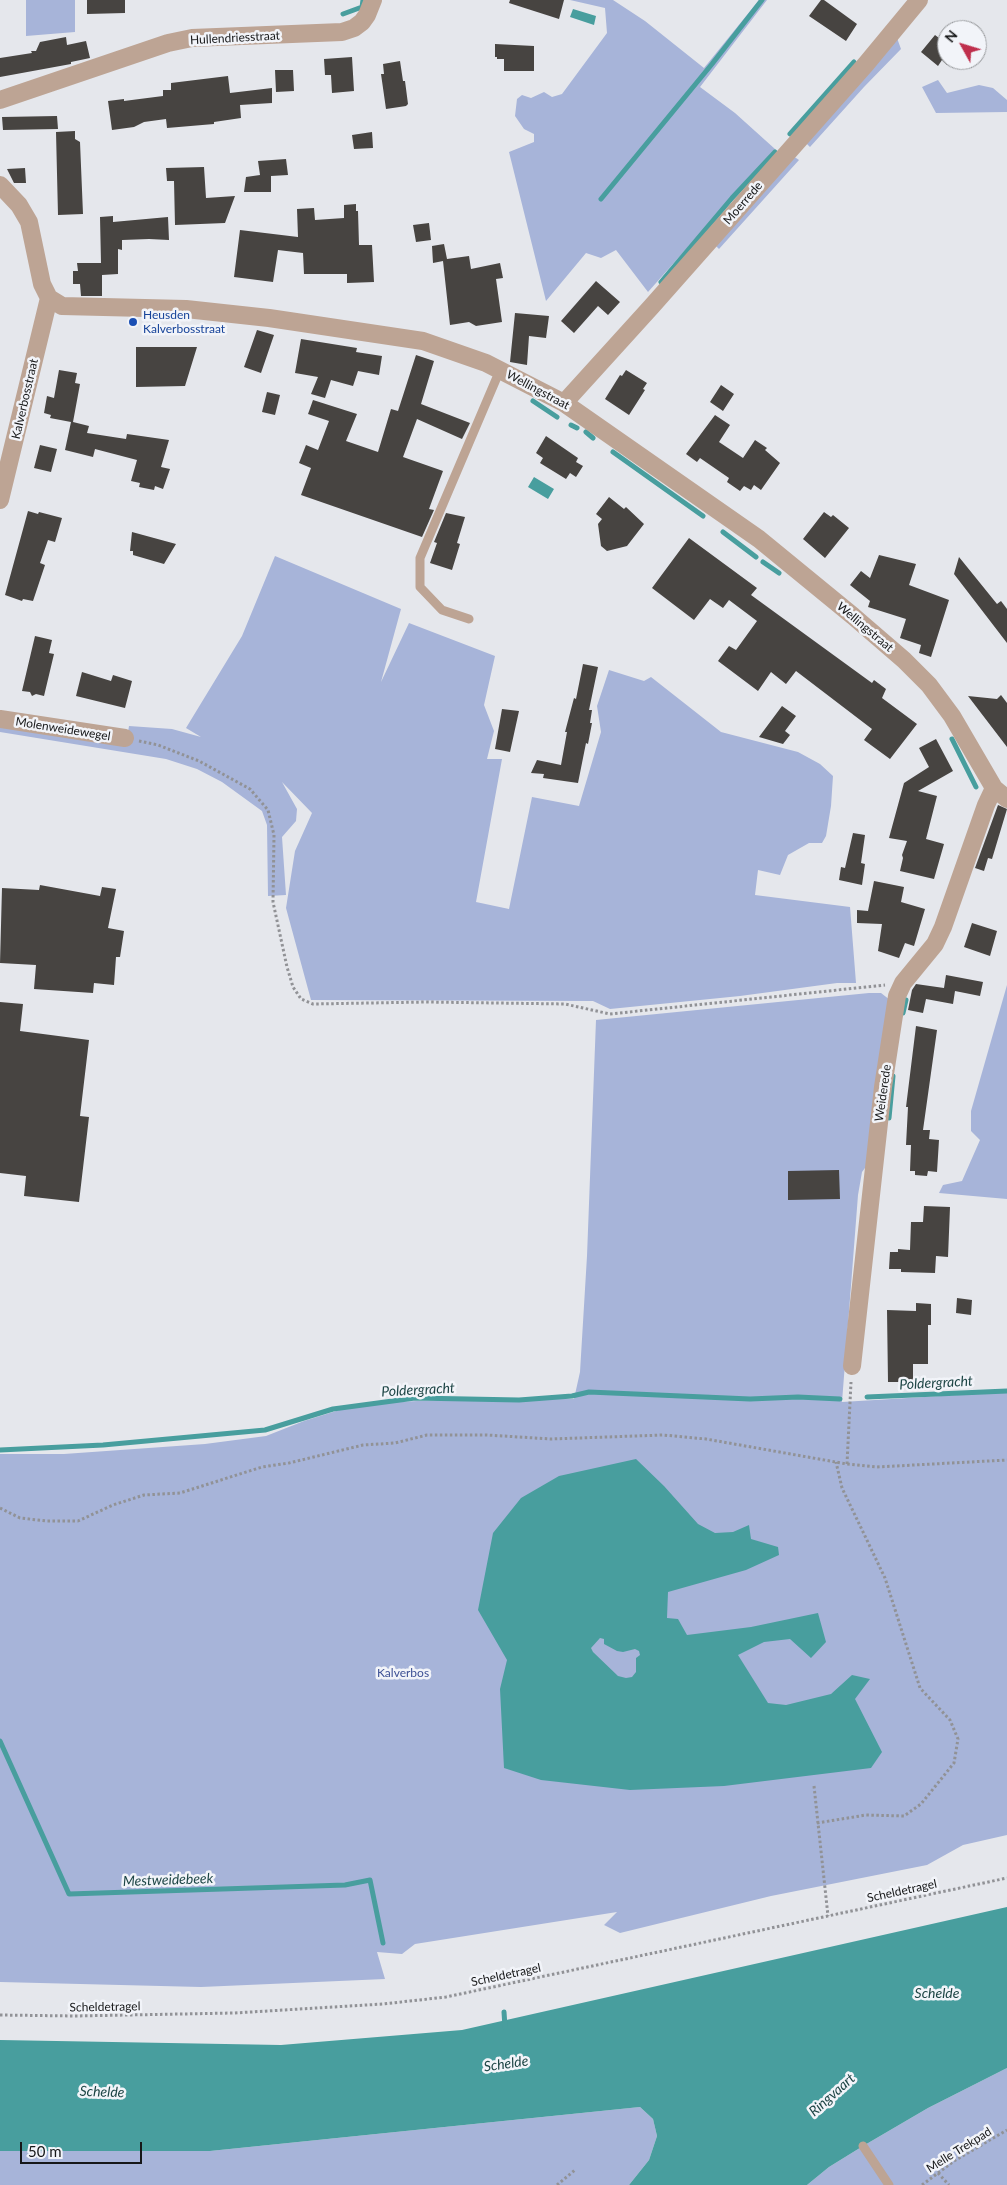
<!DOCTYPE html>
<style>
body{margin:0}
#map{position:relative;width:1007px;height:2185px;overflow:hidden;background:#e5e7ec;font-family:Lato,sans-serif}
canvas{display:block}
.north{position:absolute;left:937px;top:20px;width:50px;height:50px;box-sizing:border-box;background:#f2f4f9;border:1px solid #9a9c9f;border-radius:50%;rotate:309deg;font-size:14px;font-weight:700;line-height:20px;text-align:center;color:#161718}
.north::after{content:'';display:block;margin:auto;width:18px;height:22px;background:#bf2f4d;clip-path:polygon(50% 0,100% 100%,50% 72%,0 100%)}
.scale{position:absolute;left:20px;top:2142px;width:122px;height:22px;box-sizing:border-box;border:2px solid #161718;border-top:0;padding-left:6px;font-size:15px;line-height:18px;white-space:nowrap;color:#161718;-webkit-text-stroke:4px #f2f4f9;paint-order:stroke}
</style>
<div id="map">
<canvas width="1007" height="2185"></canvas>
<div class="north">N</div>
<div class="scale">50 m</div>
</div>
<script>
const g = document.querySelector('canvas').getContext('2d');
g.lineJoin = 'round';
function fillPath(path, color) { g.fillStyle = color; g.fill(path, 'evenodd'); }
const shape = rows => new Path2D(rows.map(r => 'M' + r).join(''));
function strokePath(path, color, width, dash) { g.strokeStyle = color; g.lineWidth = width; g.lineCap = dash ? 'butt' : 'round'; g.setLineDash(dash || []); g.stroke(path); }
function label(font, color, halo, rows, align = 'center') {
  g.font = font + ' Lato,sans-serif'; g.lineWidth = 5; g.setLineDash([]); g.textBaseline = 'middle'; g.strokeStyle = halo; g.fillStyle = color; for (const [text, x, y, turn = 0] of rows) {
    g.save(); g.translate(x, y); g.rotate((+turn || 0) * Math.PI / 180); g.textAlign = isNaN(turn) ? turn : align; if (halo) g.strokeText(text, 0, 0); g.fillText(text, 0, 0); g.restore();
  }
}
const green = shape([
 [26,0,75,0,75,32,26,36],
 [570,0,613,0,645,21,704,68,759,0,767,0,700,87,735,113,775,149,648,292,616,250,601,258,586,253,546,301,509,152,534,142,534,134,524,129,515,116,517,99,522,95,531,98,544,92,552,97,562,94,607,33,605,8],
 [897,38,901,49,864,87,810,147,805,142],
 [938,80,947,93,979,85,993,88,1007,100,1007,112,936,113,922,87],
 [793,156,799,160,719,249,715,245],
 [275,556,401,609,381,682,409,623,495,656,484,705,494,731,487,759,502,759,476,902,509,909,532,797,579,806,601,732,597,706,609,670,644,681,651,677,721,732,798,752,820,764,833,776,831,806,826,836,822,843,809,843,788,855,780,875,758,870,755,895,850,907,856,983,837,983,740,996,610,1009,593,1001,311,1000,286,908,295,851,312,813,282,782,297,809,296,821,282,837,286,895,268,896,267,825,262,811,222,782,197,769,166,759,0,732,0,727,126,744,129,726,172,729,201,737,186,728,242,636],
 [1007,985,1007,1199,939,1193,943,1185,962,1181,980,1140,971,1131,971,1111],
 [869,993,881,993,890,1000,868,1164,862,1172,858,1195,842,1402,1007,1392,1007,1835,963,1845,927,1865,771,1896,620,1933,604,1925,617,1912,415,1944,402,1954,377,1952,385,1979,201,1987,0,1982,0,1454,64,1454,205,1444,266,1436,304,1421,349,1407,397,1402,479,1398,574,1399,580,1372,587,1256,596,1020],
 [1007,2068,1007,2185,807,2185,829,2167,863,2146,928,2108],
 [640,2107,653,2119,657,2136,649,2160,629,2185,0,2185,0,2151,210,2151]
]);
const water = shape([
 [573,9,596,16,594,25,570,17],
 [534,477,554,489,548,499,528,487],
 [636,1459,664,1486,698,1524,715,1533,733,1532,749,1525,751,1539,778,1547,779,1555,746,1570,668,1592,667,1618,678,1619,687,1635,751,1627,818,1613,826,1642,811,1658,790,1639,764,1642,738,1655,768,1703,786,1705,831,1694,852,1675,870,1679,855,1699,882,1752,871,1768,724,1786,630,1790,541,1780,504,1768,500,1689,507,1660,478,1610,493,1533,521,1498,559,1476],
 [600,1638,604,1639,604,1644,617,1651,623,1652,635,1649,639,1651,640,1655,636,1658,636,1672,632,1677,626,1678,618,1676,593,1652,591,1648],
 [1007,1907,1007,2068,928,2108,863,2146,829,2167,807,2185,629,2185,649,2160,657,2136,653,2119,640,2107,210,2151,0,2151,0,2040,281,2045,462,2030]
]);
const stream = shape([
 [343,14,362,7,363,0],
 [790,134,854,62],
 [601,199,712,64,762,0],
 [661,282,732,198,775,152],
 [533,401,557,417],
 [571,425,577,428],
 [586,432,593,438],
 [613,452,703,516],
 [723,532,756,557],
 [763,562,779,573],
 [952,739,976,787],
 [903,1013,906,1000],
 [889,1118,893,1076],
 [867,1397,1007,1391],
 [0,1450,103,1445,265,1430,333,1409,415,1398,519,1400,572,1396,589,1392,750,1399,798,1397,840,1399],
 [0,1741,69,1894,345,1885,370,1880,383,1943],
 [504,2012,505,2027]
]);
const building = shape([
 [87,0,125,0,125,13,87,14],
 [510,0,564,0,559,19,509,3],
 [821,0,824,0,857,24,846,41,809,16],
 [935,35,947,44,947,65,942,60,938,66,921,52],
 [66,37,67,45,86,41,90,58,71,62,71,64,0,77,0,58,32,53,31,51,36,51,40,42],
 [495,44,534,46,534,71,504,71,504,59,497,59,497,57,495,57],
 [352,57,354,91,332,93,331,75,325,75,324,59],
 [400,61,403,81,405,81,408,104,406,106,386,109,381,74,384,74,383,64],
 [275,70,293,70,294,91,276,92],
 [228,76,230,93,272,88,272,103,240,105,241,118,214,122,214,124,167,128,166,119,144,122,134,127,112,130,108,101,124,99,124,101,163,96,163,90,171,90,171,83],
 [57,116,58,129,3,130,2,117],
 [75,131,75,139,80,142,83,214,58,215,56,132],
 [372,132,373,148,354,149,352,135],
 [286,159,288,175,271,176,271,192,244,192,246,177,260,175,258,161],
 [204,167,206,198,235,196,225,223,175,225,174,181,167,181,166,168],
 [25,168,26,183,14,183,7,169],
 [356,204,356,211,358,211,359,245,372,245,374,282,347,283,347,274,304,274,303,253,278,250,273,282,234,277,240,230,298,237,297,209,314,208,315,220,344,218,344,205],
 [113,216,113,222,168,217,169,240,149,239,122,240,122,250,118,249,118,274,102,275,102,296,81,296,80,284,73,284,73,271,78,271,77,263,101,263,100,217],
 [429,223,431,240,416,242,413,225],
 [444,244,447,259,469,256,471,269,500,263,503,278,496,279,502,322,476,326,469,322,450,325,443,261,433,263,432,246],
 [596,281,620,302,608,315,598,306,574,333,561,321],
 [515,313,549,316,546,338,529,336,527,365,510,362],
 [257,330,274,335,261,373,244,367],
 [301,339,357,348,356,352,382,356,379,375,358,371,353,386,331,380,325,398,311,394,318,377,295,373],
 [136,347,197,347,185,386,136,387],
 [416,355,434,361,421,404,470,423,462,439,417,419,403,457,443,471,429,509,434,510,422,537,301,495,311,468,299,463,306,445,318,450,329,421,308,414,313,400,357,414,346,441,378,452,391,409,398,411],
 [59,370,77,373,75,383,80,384,73,422,89,426,87,433,126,439,127,434,169,440,161,467,170,469,163,489,155,486,154,490,139,487,140,483,131,481,137,460,95,449,93,457,65,450,71,422,50,418,51,415,44,413,47,396,54,398],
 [626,370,647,383,643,389,645,390,629,415,605,399,620,375,622,376],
 [721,385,734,394,723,411,710,402],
 [267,392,280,395,275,415,262,412],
 [715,415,730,425,719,442,743,458,755,440,767,448,765,450,780,463,761,490,754,485,751,490,744,486,740,491,727,482,729,478,700,458,697,462,686,454],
 [546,436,578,458,576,462,583,466,576,477,570,473,566,479,540,463,543,458,536,453],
 [40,445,57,449,51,472,34,468],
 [609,497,624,509,626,507,644,524,627,546,607,551,601,546,598,524,602,519,596,514],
 [28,511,38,514,39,512,62,518,55,542,48,540,40,563,45,565,33,601,23,599,22,601,5,595],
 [824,512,831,517,833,515,849,528,825,558,803,539],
 [446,513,465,517,457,543,460,544,452,570,430,563,437,543,434,542],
 [132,532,176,544,164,564,133,555,133,551,130,551],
 [689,538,757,588,751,595,872,683,874,680,886,689,882,698,917,724,890,759,864,740,872,729,796,671,786,684,771,672,758,691,718,661,729,646,736,650,757,621,729,600,723,608,710,599,694,620,652,588],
 [879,555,916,564,909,585,949,600,931,657,919,653,921,645,900,638,906,619,868,607,870,601,850,585,861,571,870,578],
 [959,557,997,604,1001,601,1007,609,1007,643,954,574],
 [35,636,52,640,49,653,54,654,44,696,36,694,32,696,30,692,22,691],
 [583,664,598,667,589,710,592,710,590,723,592,723,588,744,586,743,578,783,543,778,544,774,531,773,537,760,561,765,567,732,565,732,574,698,576,699],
 [82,672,111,681,113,675,132,681,125,708,76,696],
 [1001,695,1007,703,1007,747,968,696,997,699],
 [782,706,796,716,785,731,790,735,783,744,759,737],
 [502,709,519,711,510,752,495,749],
 [936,739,953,771,918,791,937,796,926,839,944,844,934,879,900,871,903,858,902,855,907,841,889,838,904,783,929,767,919,748],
 [998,805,1007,809,992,859,988,858,984,871,975,868],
 [853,833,865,835,861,863,865,864,862,885,839,880,841,867,845,868],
 [874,881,904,887,901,902,925,909,914,946,905,943,899,958,878,951,882,924,857,923,857,910,868,911],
 [40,885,100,896,102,887,116,889,108,928,124,931,120,957,116,957,114,985,94,983,93,993,34,989,36,965,0,963,2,888,39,890],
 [972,923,997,931,990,956,964,947],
 [946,975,983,982,980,996,955,991,953,1004,926,999,923,1013,908,1010,912,990,916,984,944,988],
 [0,1002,23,1004,20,1031,89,1040,80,1116,89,1117,79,1202,24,1196,26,1176,0,1173],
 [916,1026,937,1030,923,1130,930,1130,929,1139,939,1140,937,1172,928,1171,927,1176,915,1175,915,1171,910,1171,911,1145,906,1145,908,1107,906,1107],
 [839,1170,840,1199,788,1200,788,1171],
 [924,1206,950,1207,948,1257,936,1256,935,1273,901,1272,901,1269,889,1269,890,1252,898,1252,898,1249,910,1250,911,1222,923,1222],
 [957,1298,972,1300,971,1315,956,1313],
 [916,1303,931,1304,931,1325,928,1325,928,1364,913,1364,913,1382,888,1382,887,1310,916,1311]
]);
const path = shape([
 [139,741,158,745,199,761,250,789,268,810,274,835,273,902,287,967,293,987,301,999,313,1004,426,1002,565,1004,610,1014,885,985],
 [847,1464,851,1382],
 [0,1508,20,1518,47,1521,78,1521,113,1505,144,1495,180,1493,262,1467,289,1463,363,1445,395,1443,427,1435,487,1435,551,1439,663,1435,706,1439,847,1464,877,1467,1007,1460],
 [814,1786,828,1916],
 [817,1823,866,1815,904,1816,921,1804,954,1763,958,1739,950,1720,920,1688,885,1578,842,1488,836,1462],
 [0,2015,75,2016,234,2013,383,2004,446,1997,1007,1878],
 [938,2173,949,2185],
 [557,2185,575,2170],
 [922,2185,954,2161,1007,2130]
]);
const service = shape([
 [469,619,442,610,420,587,420,558,500,370],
 [863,2146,889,2185]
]);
const minor = shape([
 [0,100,168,43,192,38,342,32,354,28,362,22,367,15,373,0],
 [0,185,19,205,29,222,42,284,49,298,62,306,186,309,269,318,423,341,486,363,564,403,759,539,853,616,904,660,929,685,952,716,994,788,1007,799],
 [564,403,652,306,866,64,919,0],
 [0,500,49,298],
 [0,719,125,738],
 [852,1366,883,1087,897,996,903,983,935,944,943,927,986,805,994,788]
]);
const markers = [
 [133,322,5,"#1a4fb4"]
];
const streetNames = [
 ["Hullendriesstraat",235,38,-3],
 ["Moerrede",743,203,-49],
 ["Wellingstraat",538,390,28],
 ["Kalverbosstraat",25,399,-77],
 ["Wellingstraat",865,627,40],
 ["Molenweidewegel",63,729,9],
 ["Weiderede",883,1093,-82],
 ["Scheldetragel",902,1891,-12],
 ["Scheldetragel",506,1975,-12],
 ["Scheldetragel",105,2007,-1],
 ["Melle Trekpad",959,2150,-32]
];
const transitNames = [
 ["Heusden",143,315],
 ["Kalverbosstraat",143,329]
];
const parkNames = [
 ["Kalverbos",403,1673]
];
const waterNames = [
 ["Poldergracht",936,1383,-3],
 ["Poldergracht",418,1390,-3],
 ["Mestweidebeek",168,1880,-2],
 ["Schelde",937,1993],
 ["Schelde",506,2064,-8],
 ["Schelde",102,2092,2],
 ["Ringvaart",832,2095,-42]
];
fillPath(green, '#a7b4d9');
fillPath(water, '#489e9e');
strokePath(stream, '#489e9e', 5);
fillPath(building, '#474441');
strokePath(path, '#919296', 3, [2.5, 2.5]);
strokePath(service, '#bda494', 9);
strokePath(minor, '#bda494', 18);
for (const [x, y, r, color] of markers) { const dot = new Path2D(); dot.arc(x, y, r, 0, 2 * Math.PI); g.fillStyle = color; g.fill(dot); strokePath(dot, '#f2f4f9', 2); }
label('12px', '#161718', '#f2f4f9', streetNames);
label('12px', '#164399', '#f2f4f9', transitNames, 'left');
label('12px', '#3e5195', '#f2f4f9', parkNames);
label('italic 14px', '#1c4444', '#f2f4f9', waterNames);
</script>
